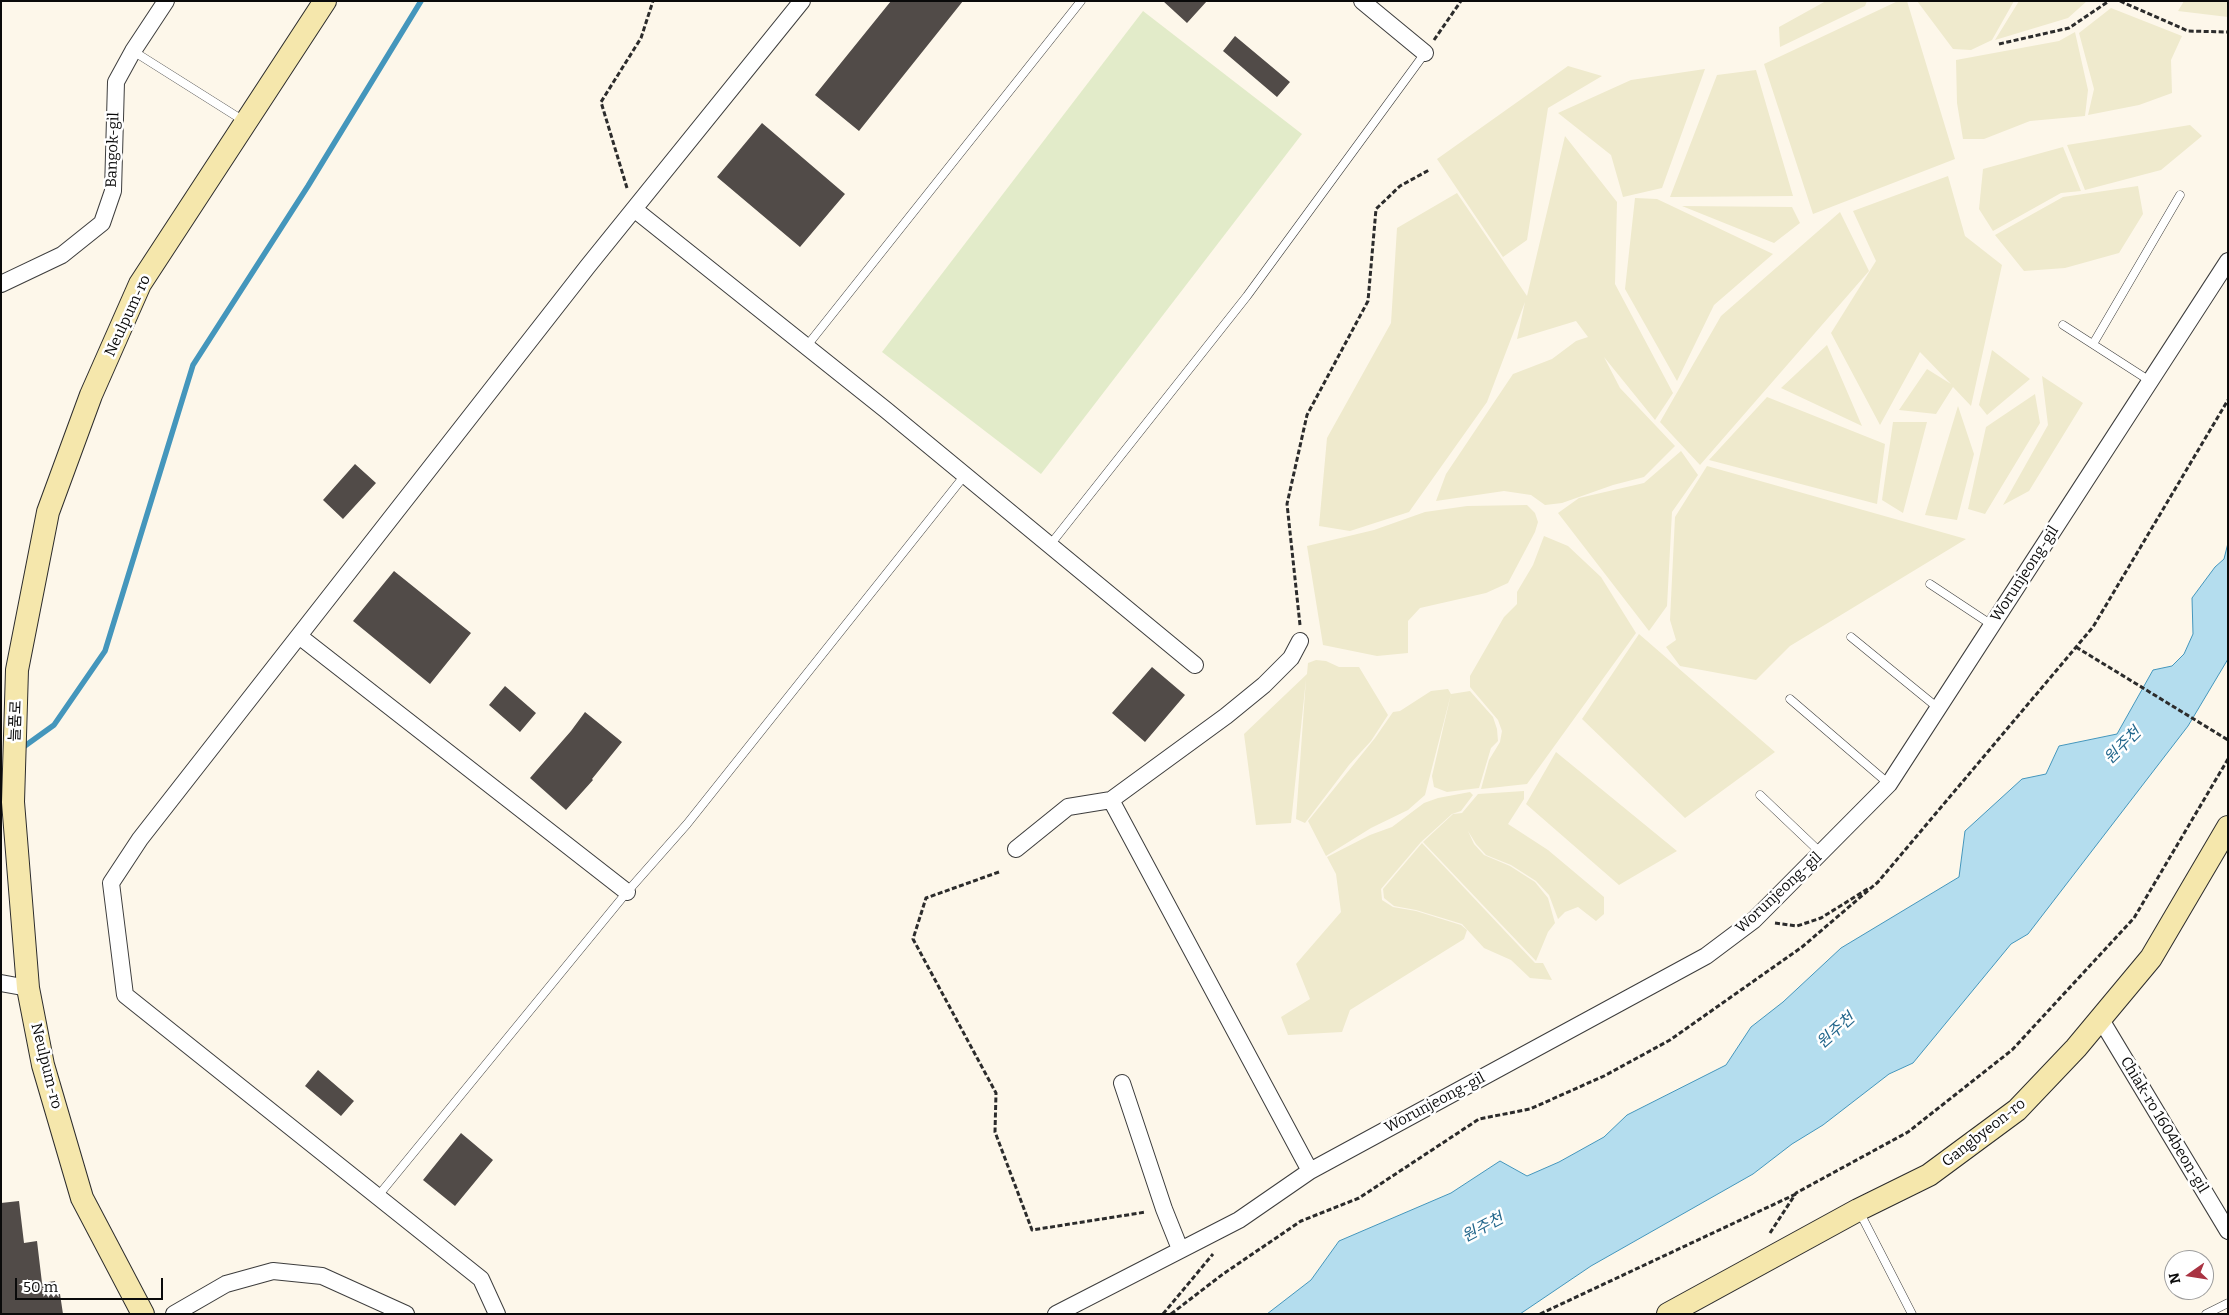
<!DOCTYPE html>
<meta charset="utf-8">
<style>
body{margin:0}
#map{position:relative;width:2229px;height:1315px;overflow:hidden;background:#fdf7ea;font-family:Bitter,serif}
canvas{display:block}
.frame{position:absolute;inset:0;border:2px solid #0a0a0a;pointer-events:none}
.north{position:absolute;left:2164px;top:1250px;width:50px;height:50px;box-sizing:border-box;background:#fff;border:1px solid #9d9d9d;border-radius:50%;rotate:257deg;font-size:14px;font-weight:700;line-height:20px;text-align:center;color:#0a0a0a}
.north::after{content:'';display:block;margin:auto;width:18px;height:22px;background:#a93342;clip-path:polygon(50% 0,100% 100%,50% 72%,0 100%)}
.scale{position:absolute;left:15px;top:1278px;width:148px;height:22px;box-sizing:border-box;border:2px solid #0a0a0a;border-top:0;padding-left:6px;font-size:15px;line-height:18px;white-space:nowrap;color:#0a0a0a;-webkit-text-stroke:4px #fff;paint-order:stroke}
</style>
<div id="map">
<canvas width="2229" height="1315"></canvas>
<div class="frame"></div>
<div class="north">N</div>
<div class="scale">50 m</div>
</div>
<script>
const g = document.querySelector('canvas').getContext('2d');
g.lineJoin = 'round';
function fillPath(path, color) { g.fillStyle = color; g.fill(path, 'evenodd'); }
const shape = rows => new Path2D(rows.map(r => 'M' + r).join(''));
function strokePath(path, color, width, dash) { g.strokeStyle = color; g.lineWidth = width; g.lineCap = dash ? 'butt' : 'round'; g.setLineDash(dash || []); g.stroke(path); }
function label(font, color, halo, rows, align = 'center') {
  g.font = font + ' Bitter,"Noto Sans KR",serif'; g.lineWidth = 5; g.setLineDash([]); g.textBaseline = 'middle'; g.strokeStyle = halo; g.fillStyle = color; for (const [text, x, y, turn = 0] of rows) {
    g.save(); g.translate(x, y); g.rotate((+turn || 0) * Math.PI / 180); g.textAlign = isNaN(turn) ? turn : align; if (halo) g.strokeText(text, 0, 0); g.fillText(text, 0, 0); g.restore();
  }
}
const farmland = shape([
 [1826,1,1867,1,1865,6,1780,47,1779,27],
 [1898,1,1907,1,1955,159,1813,214,1764,64],
 [1917,1,2014,1,1992,40,1971,50,1953,49],
 [2019,1,2087,1,2068,18,1995,40],
 [2184,1,2228,1,2228,17,2178,11],
 [2111,8,2182,36,2171,60,2172,93,2139,105,2088,115,2094,89,2079,33],
 [2075,32,2088,90,2085,116,2030,121,1984,139,1963,139,1957,103,1956,60,2059,41],
 [1568,66,1602,76,1548,108,1527,240,1503,257,1437,159],
 [1705,69,1662,188,1623,197,1611,155,1558,113,1631,80],
 [1756,70,1793,196,1670,197,1717,75],
 [2190,125,2202,136,2161,170,2085,190,2067,145],
 [1565,136,1617,202,1615,284,1673,393,1655,420,1604,357,1620,388,1675,446,1644,477,1613,485,1562,503,1545,505,1531,495,1504,491,1436,501,1446,474,1513,374,1552,359,1576,341,1588,337,1576,321,1517,339,1525,302,1487,402,1409,512,1350,531,1319,526,1327,438,1391,323,1397,228,1457,193,1527,296],
 [2063,147,2081,191,2061,193,1993,231,1979,209,1983,169],
 [1948,176,1965,236,2002,265,1971,406,1953,387,1936,414,1899,410,1927,369,1951,384,1920,352,1880,425,1831,333,1876,261,1853,211],
 [2138,186,2143,214,2119,253,2065,268,2024,271,1995,235,2063,197],
 [1635,198,1657,199,1773,254,1714,305,1677,381,1625,289],
 [1682,206,1792,207,1800,223,1774,243],
 [1840,212,1869,271,1700,465,1660,422,1721,316],
 [1827,345,1862,426,1781,388],
 [1992,350,2030,379,1987,415,1979,405],
 [2042,376,2083,403,2029,491,2003,505,2048,425],
 [2035,394,2040,423,1985,514,1968,509,1986,427],
 [1767,397,1885,444,1877,504,1709,460],
 [1958,406,1974,454,1957,520,1925,515],
 [1893,422,1927,422,1903,513,1882,500],
 [1681,451,1698,475,1672,512,1667,606,1649,631,1558,513,1579,498,1644,483],
 [1707,466,1966,539,1790,646,1756,680,1680,666,1666,647,1676,640,1670,620,1675,517],
 [1527,505,1535,513,1538,522,1535,532,1508,583,1486,593,1420,608,1408,621,1408,653,1377,656,1323,645,1307,546,1374,530,1425,512,1467,506],
 [1544,536,1568,546,1601,577,1636,633,1527,784,1481,789,1489,760,1500,742,1502,731,1498,720,1470,687,1470,676,1504,617,1517,604,1517,592,1533,565],
 [1639,634,1775,752,1685,818,1582,719],
 [1316,660,1326,661,1339,667,1359,667,1388,715,1371,741,1349,765,1305,823,1296,819,1306,679,1291,823,1256,825,1244,734,1307,674,1308,663],
 [1448,689,1451,694,1425,795,1408,810,1371,828,1326,856,1308,821,1375,738,1393,712,1400,711,1431,691],
 [1470,691,1493,717,1497,729,1498,741,1491,748,1479,788,1447,792,1434,787,1432,776,1451,694],
 [1556,752,1677,851,1619,885,1526,804],
 [1524,791,1524,799,1508,824,1548,850,1604,897,1604,914,1596,921,1578,907,1565,912,1558,919,1549,895,1536,881,1511,865,1486,855,1476,844,1468,831,1474,844,1484,855,1510,866,1535,882,1548,898,1555,923,1548,932,1536,961,1423,842,1453,814,1462,813,1478,794],
 [1470,792,1473,795,1461,811,1452,814,1421,842,1381,889,1382,900,1393,907,1416,911,1461,925,1467,930,1464,939,1350,1010,1342,1032,1288,1035,1281,1017,1310,999,1296,964,1341,912,1336,874,1327,857,1370,835,1392,827,1424,803,1438,798],
 [1422,843,1535,963,1543,963,1552,980,1530,978,1511,960,1484,948,1462,924,1416,910,1394,906,1384,898,1383,889]
]);
const pitch = shape([
 [1143,11,1302,134,1041,474,882,352]
]);
const water = shape([
 [2228,543,2228,659,2188,726,2028,934,2011,944,1913,1063,1889,1074,1823,1125,1792,1144,1753,1174,1591,1266,1520,1314,1267,1314,1311,1280,1339,1241,1451,1193,1500,1161,1527,1176,1559,1162,1604,1137,1627,1115,1726,1065,1751,1027,1783,1002,1841,948,1959,877,1965,831,2022,779,2046,774,2059,746,2117,734,2153,670,2172,666,2184,654,2193,634,2192,598,2215,567,2224,559,2228,543]
]);
const stream = shape([
 [22,748,54,725,105,651,193,365,308,186,421,1]
]);
const building = shape([
 [891,1,963,1,859,131,815,95],
 [1163,1,1207,1,1187,23],
 [1235,36,1290,82,1277,97,1223,51],
 [762,123,845,194,800,247,717,177],
 [355,464,376,483,343,519,323,500],
 [394,571,471,633,430,684,353,621],
 [1152,667,1185,695,1145,742,1112,713],
 [505,686,536,713,520,732,489,705],
 [585,712,622,742,592,779,593,780,566,810,530,778,571,731],
 [318,1070,354,1101,341,1116,305,1086],
 [461,1133,493,1160,455,1206,423,1180],
 [19,1201,24,1243,37,1241,42,1283,55,1281,57,1294,60,1294,63,1314,1,1314,1,1203]
]);
const path = shape([
 [2120,1,2188,31,2228,32],
 [1434,40,1461,1],
 [1999,44,2069,28,2109,1],
 [627,188,601,102,641,38,653,1],
 [1300,625,1287,504,1307,415,1368,301,1376,209,1400,186,1429,170],
 [2076,647,2228,740],
 [999,872,926,898,913,939,996,1093,995,1132,1032,1230,1146,1212],
 [1775,923,1797,926,1821,918,1869,888],
 [1770,1233,1796,1193,1908,1132,2012,1050,2134,918,2228,759],
 [1163,1314,1213,1254],
 [1171,1314,1223,1274,1301,1221,1359,1198,1479,1119,1530,1109,1604,1076,1670,1040,1802,947,1878,882,2093,627,2228,400],
 [1540,1314,1796,1194]
]);
const lane = shape([
 [133,51,244,121],
 [2063,325,2150,381],
 [2093,344,2180,195],
 [806,347,1081,1],
 [1050,545,1247,296,1425,53],
 [1930,584,1992,625],
 [1851,637,1938,708],
 [1790,699,1889,784],
 [1760,795,1821,853],
 [378,1196,627,892,687,824,965,475],
 [1859,1211,1912,1314],
 [2206,1314,2228,1303]
]);
const street = shape([
 [1362,1,1425,53],
 [634,209,886,410,1195,665],
 [1,284,62,255,102,223,113,191,116,82,133,51,166,1],
 [299,636,627,892],
 [1300,641,1291,658,1264,685,1226,716,1111,800,1310,1171],
 [1016,849,1068,807,1111,800],
 [1,983,28,988],
 [2100,1018,2228,1231],
 [1122,1083,1164,1209,1180,1249],
 [174,1314,226,1284,273,1271,322,1276,406,1314],
 [497,1314,481,1279,125,995,111,883,140,839,588,266,802,1],
 [1056,1314,1239,1220,1310,1171,1706,956,1754,920,1889,784,2228,261]
]);
const secondary = shape([
 [143,1314,82,1198,43,1065,28,988,13,802,17,670,48,512,91,395,140,284,325,1],
 [1668,1314,1858,1210,1929,1175,2017,1110,2076,1048,2151,958,2228,827]
]);
const streetNames = [
 ["Bangok-gil",113,150,-88],
 ["Neulpum-ro",128,316,-65],
 ["Worunjeong-gil",2025,574,-57],
 ["늘품로",16,721,-88],
 ["Worunjeong-gil",1779,893,-43],
 ["Neulpum-ro",46,1066,76],
 ["Worunjeong-gil",1435,1103,-28],
 ["Chiak-ro 1604beon-gil",2164,1125,59],
 ["Gangbyeon-ro",1984,1133,-38]
];
const waterNames = [
 ["원주천",2123,746,-45],
 ["원주천",1836,1031,-42],
 ["원주천",1483,1228,-28]
];
fillPath(farmland, '#efeacd');
fillPath(pitch, '#e2ebc9');
fillPath(water, '#b4ddee');
strokePath(water, '#4496bc', 1);
strokePath(stream, '#4496bc', 5.5);
fillPath(building, '#514b48');
strokePath(lane, '#3d3d3d', 9);
strokePath(street, '#3d3d3d', 18);
strokePath(secondary, '#2c2c2c', 24);
strokePath(path, '#2c2c2c', 3, [5, 2.5]);
strokePath(lane, '#fff', 8);
strokePath(street, '#fff', 16);
strokePath(secondary, '#f5e7ac', 22);
label('15px', '#0a0a0a', '#fff', streetNames);
label('italic 16px', '#23678c', '#fff', waterNames);
</script>
